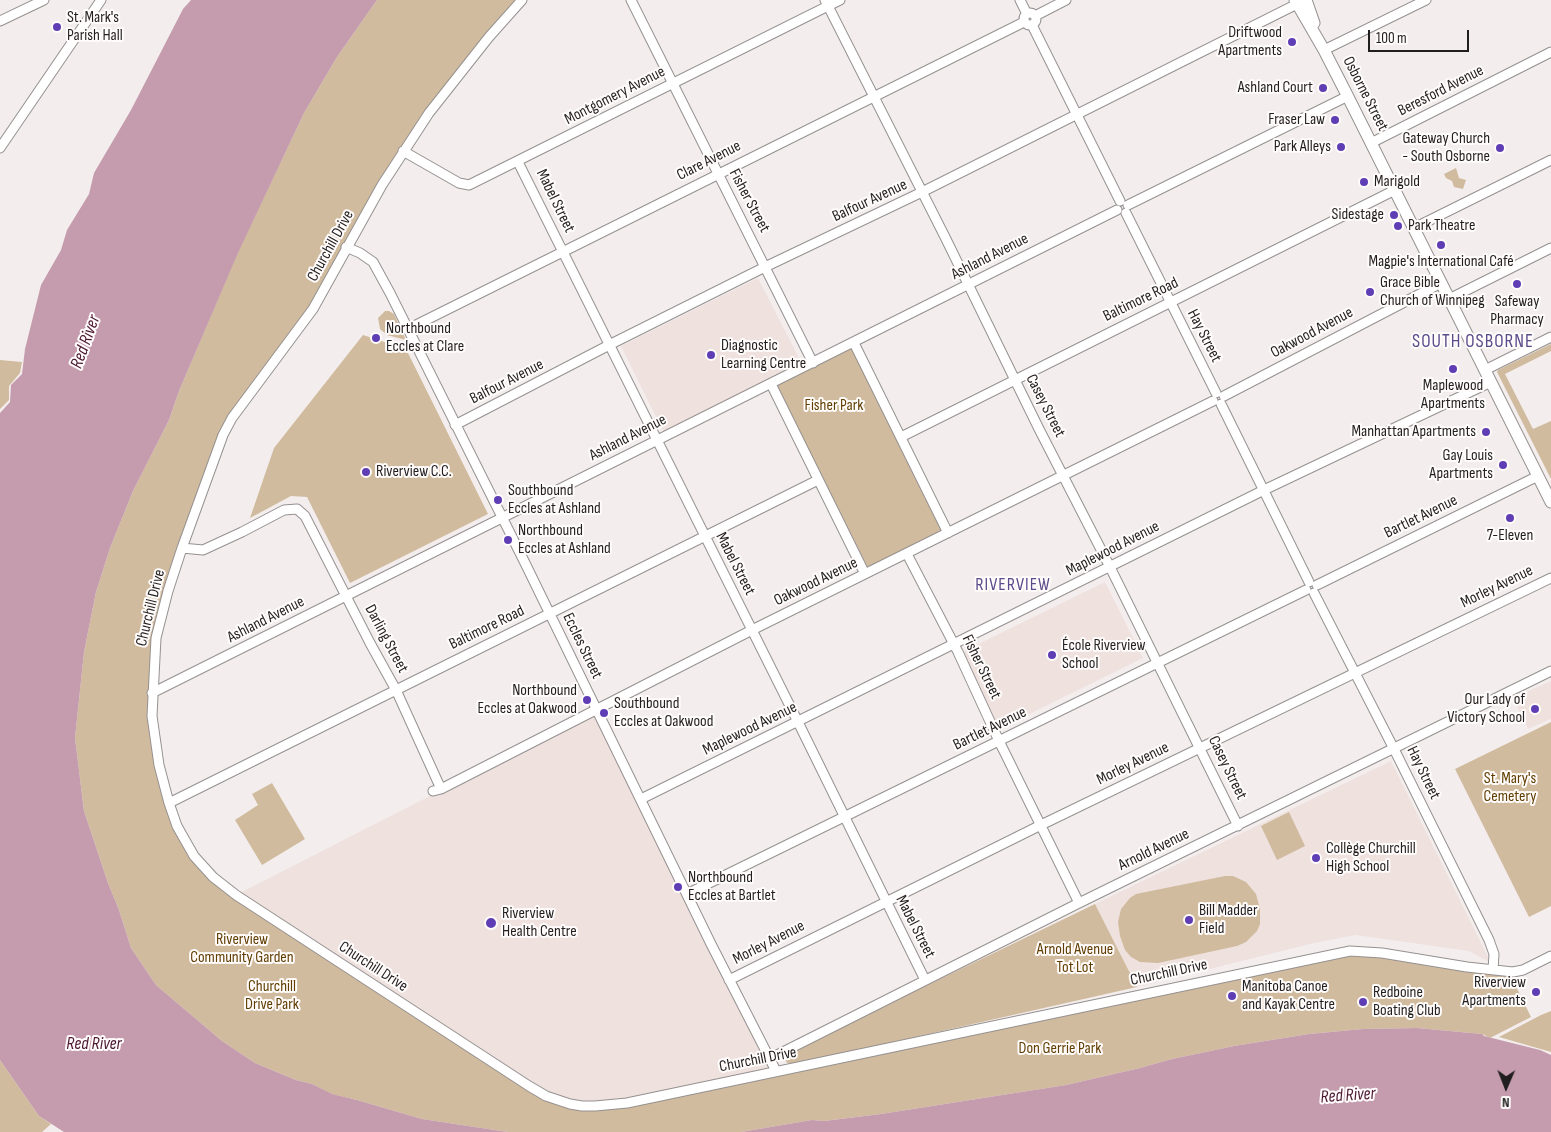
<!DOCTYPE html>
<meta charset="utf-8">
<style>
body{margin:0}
#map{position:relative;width:1551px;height:1132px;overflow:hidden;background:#f3eeed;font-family:"Sofia Sans Condensed",sans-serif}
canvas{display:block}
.north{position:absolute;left:1481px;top:1062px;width:50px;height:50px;-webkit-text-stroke:4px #fffcfb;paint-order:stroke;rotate:181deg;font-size:14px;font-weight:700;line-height:20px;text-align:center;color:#201e1e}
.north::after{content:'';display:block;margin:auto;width:18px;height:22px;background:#201e1e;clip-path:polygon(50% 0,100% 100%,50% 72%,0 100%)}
.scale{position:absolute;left:1368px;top:30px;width:101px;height:22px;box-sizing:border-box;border:2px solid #201e1e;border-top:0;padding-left:6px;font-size:15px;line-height:18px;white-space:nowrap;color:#201e1e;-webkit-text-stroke:4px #fffcfb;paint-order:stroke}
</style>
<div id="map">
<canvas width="1551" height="1132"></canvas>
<div class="north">N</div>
<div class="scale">100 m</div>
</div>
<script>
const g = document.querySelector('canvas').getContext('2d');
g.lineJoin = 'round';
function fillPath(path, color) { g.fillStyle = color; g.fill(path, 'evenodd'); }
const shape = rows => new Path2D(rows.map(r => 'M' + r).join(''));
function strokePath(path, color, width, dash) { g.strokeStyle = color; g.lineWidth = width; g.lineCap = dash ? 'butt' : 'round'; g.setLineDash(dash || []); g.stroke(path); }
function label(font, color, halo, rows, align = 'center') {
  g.font = font + ' "Sofia Sans Condensed",sans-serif'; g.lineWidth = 4; g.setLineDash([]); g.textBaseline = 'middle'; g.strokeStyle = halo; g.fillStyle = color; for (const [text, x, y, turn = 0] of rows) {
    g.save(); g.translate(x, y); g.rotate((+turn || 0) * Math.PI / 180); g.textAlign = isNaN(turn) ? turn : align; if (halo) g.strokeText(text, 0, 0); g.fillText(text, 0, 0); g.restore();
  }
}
const built = shape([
 [758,278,802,364,664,433,621,346],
 [1105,582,1143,658,999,729,962,652],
 [1551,681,1551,719,1528,729,1513,698],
 [596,711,776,1071,582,1106,546,1096,236,895],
 [1391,761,1491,963,1469,951,1356,935,1314,943,1137,987,1095,904]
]);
const green = shape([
 [377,0,522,0,429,113,313,309,232,418,160,621,152,716,177,826,213,877,547,1096,595,1106,1350,951,1509,972,1531,1017,1490,1038,1482,1034,1417,1028,1363,1029,1309,1034,1234,1046,1172,1059,1140,1068,1066,1085,881,1114,824,1121,812,1120,741,1132,508,1132,422,1119,357,1100,331,1094,312,1084,296,1080,255,1063,222,1041,156,985,131,948,119,910,108,883,84,811,75,738,84,652,96,592,110,548,133,491,169,420,179,391,238,252,304,113,337,57],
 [1456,168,1459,178,1466,180,1463,189,1454,187,1452,181,1446,178,1444,174],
 [385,311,389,311,394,314,406,340,387,335,380,329,378,318],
 [363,335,406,349,488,514,350,583,307,497,291,496,250,518,274,448],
 [1551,344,1551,351,1505,374,1533,429,1551,421,1551,479,1497,372,1498,370],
 [853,347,942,531,868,568,776,386],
 [0,360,22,362,20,373,9,386,9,400,0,409],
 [1551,722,1551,906,1529,917,1455,769],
 [272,783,305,839,262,865,235,820,258,805,252,794],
 [1289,812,1305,846,1277,860,1261,826],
 [1225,876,1233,876,1246,882,1256,894,1260,909,1260,924,1257,931,1246,942,1237,946,1158,963,1140,962,1131,957,1125,950,1120,936,1118,922,1121,909,1130,898,1136,894],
 [1095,904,1137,987,800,1063,787,1063,783,1055],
 [1551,1011,1551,1052,1499,1037,1541,1015],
 [0,1060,39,1116,51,1124,42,1132,0,1132]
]);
const water = shape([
 [191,0,377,0,337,57,304,113,238,253,179,391,169,420,133,491,110,548,96,592,84,652,75,738,84,811,108,883,119,910,131,948,156,985,222,1041,255,1063,296,1080,312,1084,332,1094,357,1100,422,1119,508,1132,64,1132,39,1116,0,1060,0,413,10,402,11,385,22,374,25,349,41,285,61,250,67,230,89,194,94,173,131,110,183,9],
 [1417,1028,1482,1034,1484,1036,1540,1050,1551,1055,1551,1132,741,1132,812,1120,824,1121,881,1114,1066,1085,1140,1068,1172,1059,1234,1046,1309,1034,1363,1029]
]);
const street = shape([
 [522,0,489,37,429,113,382,185,313,309,232,418,223,435,182,548,168,591,156,638,152,716,159,765,169,803,177,826,194,856,213,877,236,895,529,1086,546,1096,570,1104,582,1106,595,1106,627,1103,1350,951,1382,953,1467,967,1513,972,1523,970,1551,956],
 [631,0,813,363],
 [825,0,945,237,1039,429,1110,567,1238,826],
 [1020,0,1027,14],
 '1024 19a6 6 0 1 1 12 0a6 6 0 1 1-12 0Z',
 [1035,16,1066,0],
 [0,21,44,0],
 [1032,25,1120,201],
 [1324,50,1426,0],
 [1371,143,1551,52],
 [0,148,101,0],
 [403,151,459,183,469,185,840,0],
 [518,162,798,722,925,980],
 [1128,205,1348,96],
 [1126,213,1216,393],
 [1414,228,1551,160],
 [346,247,360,253,373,262,390,293,526,565,711,944,776,1071],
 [1449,299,1551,248],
 [408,329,1024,22],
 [854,343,948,533],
 [1485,370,1551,337],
 [771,384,865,574],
 [1224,396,1441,283],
 [1221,404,1309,582],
 [455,425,617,341,765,267,922,192,1297,4],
 [901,437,1395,190],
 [182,548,203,550,242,532,284,510,297,509,305,516,370,643,396,690,441,789],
 [907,554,958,652,999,741,1079,903],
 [1317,585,1538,476],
 [1314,593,1394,749,1489,940,1494,954,1493,970],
 [152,693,1117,210],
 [433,791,441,789,752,630,1213,401],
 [641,799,1264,490,1491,382],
 [169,803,818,480],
 [687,894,1306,590],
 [729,980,1041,825,1551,578],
 [771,1058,1079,903,1551,671]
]);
const secondary = shape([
 [1295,0,1324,50,1345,91,1551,502],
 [1306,0,1314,23]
]);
const markers = [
 [57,27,5,"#5f3db5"],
 [1292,42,5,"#5f3db5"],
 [1323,88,5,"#5f3db5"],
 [1335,120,5,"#5f3db5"],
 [1341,147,5,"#5f3db5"],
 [1500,148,5,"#5f3db5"],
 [1364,182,5,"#5f3db5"],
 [1394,215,5,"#5f3db5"],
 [1398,226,5,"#5f3db5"],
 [1441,245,5,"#5f3db5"],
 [1517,284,5,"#5f3db5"],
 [1370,292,5,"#5f3db5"],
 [376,338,5,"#5f3db5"],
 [711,355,5,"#5f3db5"],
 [1453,369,5,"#5f3db5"],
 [1486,432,5,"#5f3db5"],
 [1503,465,5,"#5f3db5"],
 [366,472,5,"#5f3db5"],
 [498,500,5,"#5f3db5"],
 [1510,518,5,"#5f3db5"],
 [508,540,5,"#5f3db5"],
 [1052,655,5,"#5f3db5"],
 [587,700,5,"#5f3db5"],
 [1535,709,5,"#5f3db5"],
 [604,713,5,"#5f3db5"],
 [1316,858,5,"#5f3db5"],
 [678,887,5,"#5f3db5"],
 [1189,920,5,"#5f3db5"],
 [491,923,6,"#5f3db5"],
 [1536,992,5,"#5f3db5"],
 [1232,996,5,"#5f3db5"],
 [1363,1002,5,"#5f3db5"]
];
const poiNames = [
 ["St. Mark's",67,18],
 ["Parish Hall",67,36],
 ["Driftwood",1282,33,"right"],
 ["Apartments",1282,51,"right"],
 ["Ashland Court",1313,88,"right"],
 ["Fraser Law",1325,120,"right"],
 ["Gateway Church",1490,139,"right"],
 ["- South Osborne",1490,157,"right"],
 ["Park Alleys",1331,147,"right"],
 ["Marigold",1374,182],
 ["Sidestage",1384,215,"right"],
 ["Park Theatre",1408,226],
 ["Magpie's International Café",1441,262,"center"],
 ["Grace Bible",1380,283],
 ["Church of Winnipeg",1380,301],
 ["Safeway",1517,302,"center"],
 ["Pharmacy",1517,320,"center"],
 ["Northbound",386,329],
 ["Eccles at Clare",386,347],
 ["Diagnostic",721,346],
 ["Learning Centre",721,364],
 ["Maplewood",1453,386,"center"],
 ["Apartments",1453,404,"center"],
 ["Manhattan Apartments",1476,432,"right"],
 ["Gay Louis",1493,456,"right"],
 ["Apartments",1493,474,"right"],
 ["Riverview C.C.",376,472],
 ["Southbound",508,491],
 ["Eccles at Ashland",508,509],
 ["Northbound",518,531],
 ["Eccles at Ashland",518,549],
 ["7-Eleven",1510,536,"center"],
 ["École Riverview",1062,646],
 ["School",1062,664],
 ["Northbound",577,691,"right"],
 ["Eccles at Oakwood",577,709,"right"],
 ["Our Lady of",1525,700,"right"],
 ["Victory School",1525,718,"right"],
 ["Southbound",614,704],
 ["Eccles at Oakwood",614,722],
 ["Collège Churchill",1326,849],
 ["High School",1326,867],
 ["Northbound",688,878],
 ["Eccles at Bartlet",688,896],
 ["Bill Madder",1199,911],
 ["Field",1199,929],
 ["Riverview",502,914],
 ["Health Centre",502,932],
 ["Riverview",1526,983,"right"],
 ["Apartments",1526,1001,"right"],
 ["Manitoba Canoe",1242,987],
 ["and Kayak Centre",1242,1005],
 ["Redboine",1373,993],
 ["Boating Club",1373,1011]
];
const streetNames = [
 ["Beresford Avenue",1441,91,-27],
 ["Osborne Street",1365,94,63],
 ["Montgomery Avenue",615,96,-27],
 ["Clare Avenue",709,161,-27],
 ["Mabel Street",555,201,64],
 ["Fisher Street",749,201,62],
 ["Balfour Avenue",870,201,-25],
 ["Churchill Drive",331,246,-61],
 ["Ashland Avenue",990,257,-27],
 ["Baltimore Road",1141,300,-26],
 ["Oakwood Avenue",1312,333,-28],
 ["Hay Street",1204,336,63],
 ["Balfour Avenue",507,382,-27],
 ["Casey Street",1045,406,63],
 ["Ashland Avenue",628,438,-27],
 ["Bartlet Avenue",1421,517,-26],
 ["Maplewood Avenue",1113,549,-27],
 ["Mabel Street",735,564,63],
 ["Oakwood Avenue",816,582,-26],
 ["Morley Avenue",1497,587,-26],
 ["Churchill Drive",151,608,-76],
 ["Ashland Avenue",266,620,-27],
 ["Baltimore Road",487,628,-26],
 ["Darling Street",386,639,62],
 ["Eccles Street",582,646,64],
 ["Fisher Street",981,667,64],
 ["Maplewood Avenue",750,729,-26],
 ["Bartlet Avenue",990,729,-26],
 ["Morley Avenue",1133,764,-26],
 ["Casey Street",1227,768,64],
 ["Hay Street",1423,773,64],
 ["Arnold Avenue",1154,850,-26],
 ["Mabel Street",915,927,63],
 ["Morley Avenue",769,943,-27],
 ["Churchill Drive",373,967,33],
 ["Churchill Drive",1169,973,-12],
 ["Churchill Drive",758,1060,-11]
];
const parkNames = [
 ["Fisher Park",834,406],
 ["St. Mary's",1510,779],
 ["Cemetery",1510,797],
 ["Riverview",242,940],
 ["Community Garden",242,958],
 ["Arnold Avenue",1075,950],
 ["Tot Lot",1075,968],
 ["Churchill",272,987],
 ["Drive Park",272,1005],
 ["Don Gerrie Park",1060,1049]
];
const waterNames = [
 ["Red River",86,342,-70],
 ["Red River",94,1044],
 ["Red River",1348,1096,-4]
];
const neighbourhoodNames = [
 ["RIVERVIEW",1013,585]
];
const quarterNames = [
 ["SOUTH OSBORNE",1473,342]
];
fillPath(built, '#eee1de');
fillPath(green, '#d1bb9e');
fillPath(water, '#c59cad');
strokePath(street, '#959190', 11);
strokePath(secondary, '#959190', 13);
strokePath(street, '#fff', 9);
strokePath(secondary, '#fff', 11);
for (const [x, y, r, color] of markers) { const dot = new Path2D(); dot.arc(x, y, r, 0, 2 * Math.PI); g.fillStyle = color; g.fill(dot); strokePath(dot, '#fffcfb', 2); }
label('16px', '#201e1e', '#fffcfb', poiNames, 'left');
label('16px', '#201e1e', '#fffcfb', streetNames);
label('16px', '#603d00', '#fffcfb', parkNames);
label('italic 18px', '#4c1932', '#fffcfb', waterNames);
g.letterSpacing = '1px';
label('18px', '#584c8b', '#fffcfb', neighbourhoodNames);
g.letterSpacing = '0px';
g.letterSpacing = '1px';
label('19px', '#584c8b', '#fffcfb', quarterNames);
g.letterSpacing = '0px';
</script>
